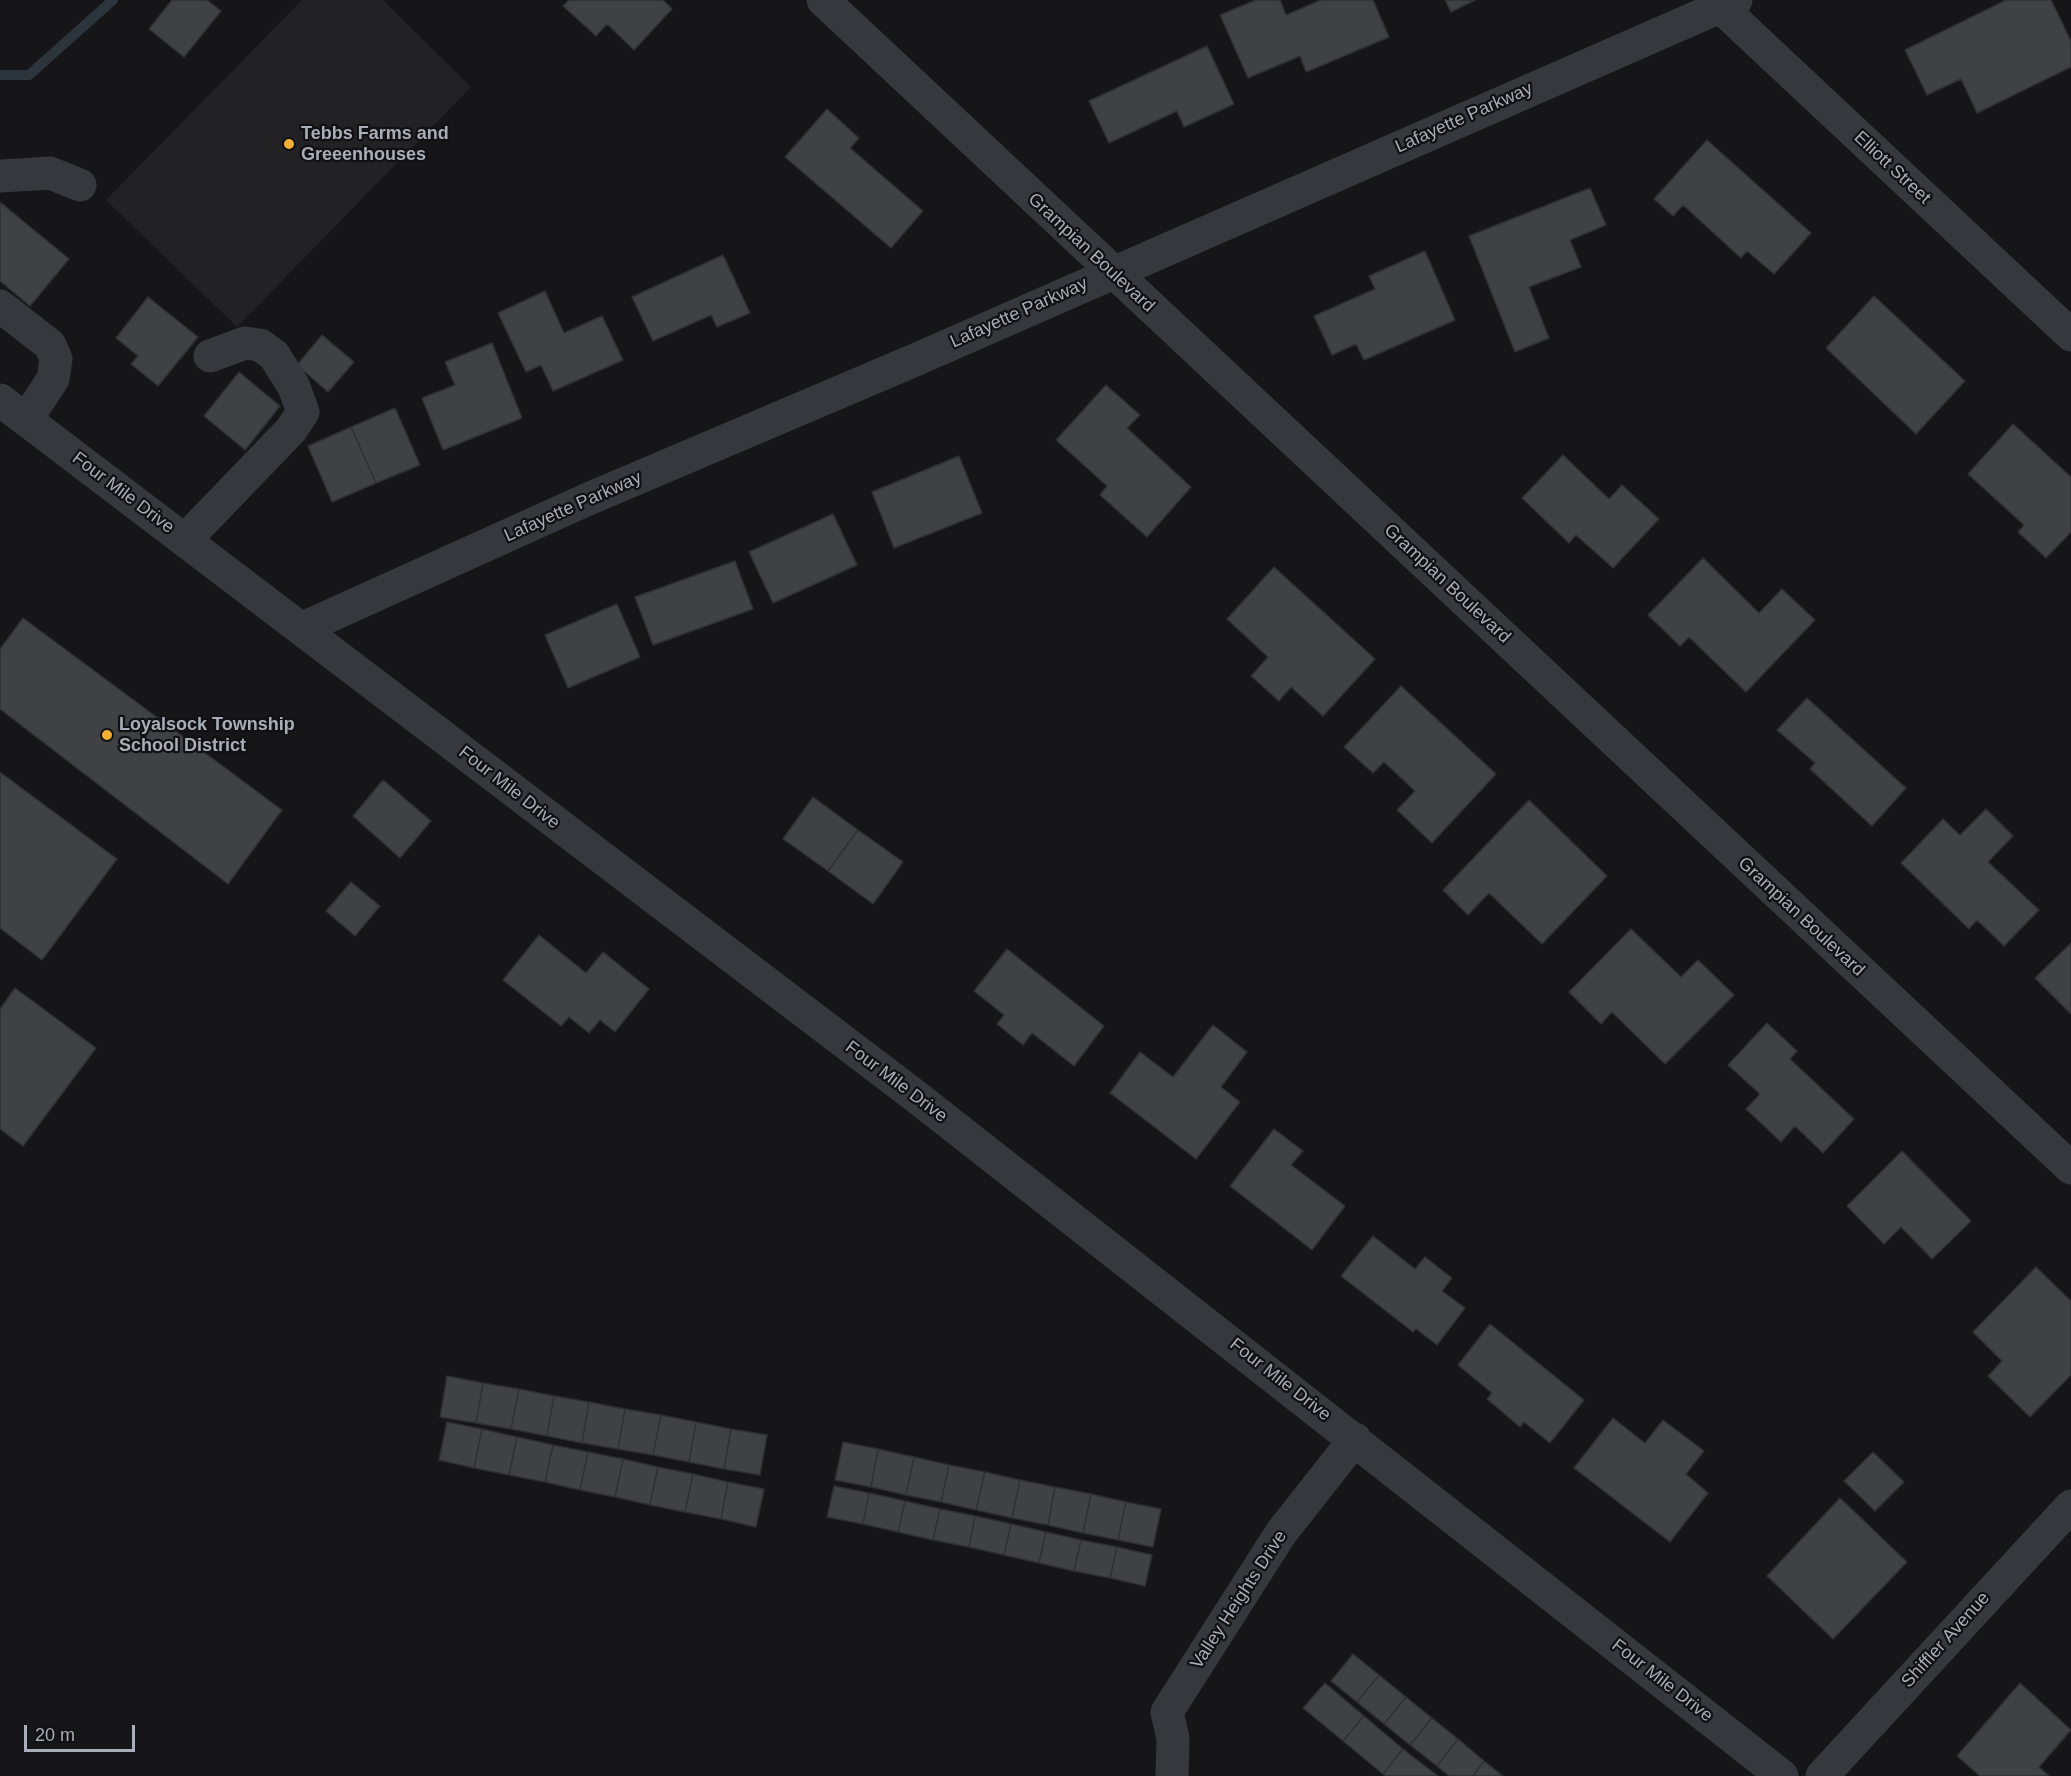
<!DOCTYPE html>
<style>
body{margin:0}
#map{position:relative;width:2071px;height:1776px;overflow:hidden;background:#161618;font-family:Arial,sans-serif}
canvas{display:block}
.scale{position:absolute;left:24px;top:1725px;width:111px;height:27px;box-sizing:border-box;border:3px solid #a8adb8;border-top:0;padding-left:8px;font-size:18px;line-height:21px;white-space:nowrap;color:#a8adb8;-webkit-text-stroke:4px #111113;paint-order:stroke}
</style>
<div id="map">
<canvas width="2071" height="1776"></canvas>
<div class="scale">20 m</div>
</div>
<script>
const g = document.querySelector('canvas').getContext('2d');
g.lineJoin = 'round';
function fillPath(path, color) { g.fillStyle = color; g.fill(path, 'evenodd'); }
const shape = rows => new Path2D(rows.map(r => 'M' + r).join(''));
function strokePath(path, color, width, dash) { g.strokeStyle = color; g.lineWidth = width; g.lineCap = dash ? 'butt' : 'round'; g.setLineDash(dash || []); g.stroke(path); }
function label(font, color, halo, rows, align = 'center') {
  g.font = font + ' Arial,sans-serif'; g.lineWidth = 4.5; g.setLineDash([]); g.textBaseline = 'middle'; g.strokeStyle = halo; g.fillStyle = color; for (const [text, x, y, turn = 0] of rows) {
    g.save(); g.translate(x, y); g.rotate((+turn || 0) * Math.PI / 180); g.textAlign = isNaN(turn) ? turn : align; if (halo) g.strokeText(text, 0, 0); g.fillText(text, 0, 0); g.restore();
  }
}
const built = shape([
 [302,0,383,0,471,87,237,327,106,200]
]);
const stream = shape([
 [0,75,29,75,113,0]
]);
const building = shape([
 [172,0,207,0,221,11,184,57,149,29,172,0],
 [569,0,663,0,672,9,634,50,607,24,596,36,563,6,569,0],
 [1256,0,1280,0,1286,15,1321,0,1373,0,1389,37,1306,72,1300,56,1248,78,1220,15,1256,0],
 [1445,0,1475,0,1451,12,1445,0],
 [2006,0,2051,0,2071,41,2071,67,1977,113,1961,79,1927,95,1905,50,2006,0],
 [1207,46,1234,104,1184,127,1177,111,1109,143,1089,101,1207,46],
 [827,109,859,138,850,148,923,211,891,248,785,157,827,109],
 [1707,140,1811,233,1774,274,1747,251,1741,258,1683,205,1673,216,1654,199,1707,140],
 [1590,188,1606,225,1570,240,1581,267,1529,287,1549,338,1515,352,1469,236,1590,188],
 [0,202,69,259,30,306,0,281,0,202],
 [1425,251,1455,320,1364,360,1356,344,1332,355,1314,316,1375,289,1369,276,1425,251],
 [723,255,750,313,717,327,711,315,653,341,632,297,723,255],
 [545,291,564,333,602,316,623,360,553,391,541,365,526,372,498,313,545,291],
 [1874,296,1965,381,1916,434,1826,348,1874,296],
 [148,297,198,337,158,386,131,364,138,356,116,338,148,297],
 [322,335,354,362,328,392,297,365,322,335],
 [492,343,522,418,443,450,422,398,455,385,445,362,492,343],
 [239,372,280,406,245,450,204,416,239,372],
 [1106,385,1140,415,1127,428,1191,487,1147,537,1100,495,1107,486,1056,440,1106,385],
 [395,408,420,465,376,483,351,427,395,408],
 [2013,424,2071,477,2071,532,2046,558,2018,532,2024,525,1968,474,2013,424],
 [351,427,376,483,332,502,308,446,351,427],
 [1563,455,1609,499,1622,485,1659,519,1613,568,1576,535,1569,543,1522,498,1563,455],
 [959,456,982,513,894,548,872,492,959,456],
 [833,514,857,565,773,603,749,552,833,514],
 [1703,558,1759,613,1782,589,1815,620,1746,692,1689,637,1680,646,1648,615,1703,558],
 [735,561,753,609,653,645,635,597,735,561],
 [1274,567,1375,659,1323,716,1291,687,1279,701,1251,676,1268,657,1227,619,1274,567],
 [617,604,640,657,568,688,545,635,617,604],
 [23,618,282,810,228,884,0,709,0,649,23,618],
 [1401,686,1496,774,1432,843,1397,810,1415,791,1384,762,1373,773,1344,747,1401,686],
 [1807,698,1906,788,1872,826,1810,769,1815,763,1777,730,1807,698],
 [0,772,117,859,42,960,0,928,0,772],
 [383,780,431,821,400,858,353,816,383,780],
 [813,797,858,830,828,871,783,839,813,797],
 [1529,800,1607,876,1542,944,1489,893,1468,915,1443,890,1529,800],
 [1986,809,2013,836,1988,862,2039,910,2004,946,1977,920,1969,929,1901,863,1943,819,1960,835,1986,809],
 [858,830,903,862,873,904,828,871,858,830],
 [351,882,380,906,355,936,326,911,351,882],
 [1631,929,1681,977,1698,960,1734,995,1665,1064,1612,1012,1601,1024,1569,992,1631,929],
 [539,935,586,973,603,952,649,989,615,1032,600,1020,589,1033,569,1017,561,1026,503,980,539,935],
 [2071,943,2071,1014,2035,978,2071,943],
 [1007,949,1104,1026,1074,1066,1032,1033,1023,1045,997,1024,1004,1015,974,991,1007,949],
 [15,988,96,1048,23,1146,0,1129,0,1009,15,988],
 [1767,1023,1797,1051,1790,1059,1854,1119,1823,1153,1795,1126,1781,1142,1746,1109,1760,1094,1728,1065,1767,1023],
 [1213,1025,1247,1052,1221,1087,1240,1102,1196,1159,1110,1093,1140,1052,1173,1077,1213,1025],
 [1274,1129,1303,1151,1291,1165,1345,1206,1312,1250,1230,1186,1274,1129],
 [1902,1151,1971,1221,1932,1259,1901,1227,1884,1244,1847,1206,1902,1151],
 [1373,1236,1415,1269,1425,1257,1452,1278,1442,1291,1465,1308,1437,1345,1416,1329,1413,1332,1341,1276,1373,1236],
 [2036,1267,2071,1301,2071,1375,2030,1417,1988,1376,2002,1361,1973,1332,2036,1267],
 [1490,1324,1584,1400,1550,1443,1524,1422,1520,1427,1487,1399,1492,1393,1458,1365,1490,1324],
 [447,1376,483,1383,476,1423,440,1417,447,1376],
 [483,1383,519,1389,511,1429,476,1423,483,1383],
 [519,1389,554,1396,547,1436,511,1429,519,1389],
 [554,1396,589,1402,582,1443,547,1436,554,1396],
 [589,1402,625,1409,618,1449,582,1443,589,1402],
 [625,1409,661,1415,653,1455,618,1449,625,1409],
 [661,1415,696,1422,689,1462,653,1455,661,1415],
 [1613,1418,1645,1443,1663,1420,1704,1451,1686,1474,1708,1493,1670,1542,1574,1468,1613,1418],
 [447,1422,482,1429,474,1468,439,1460,447,1422],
 [696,1422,731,1429,724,1469,689,1462,696,1422],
 [482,1429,517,1437,509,1475,474,1468,482,1429],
 [731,1429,767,1435,760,1475,724,1469,731,1429],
 [517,1437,553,1445,545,1482,509,1475,517,1437],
 [843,1442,878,1449,871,1487,835,1480,843,1442],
 [553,1445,588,1452,580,1490,545,1482,553,1445],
 [878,1449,914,1457,906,1495,871,1487,878,1449],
 [588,1452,623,1459,615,1497,580,1490,588,1452],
 [1873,1452,1904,1482,1875,1511,1844,1481,1873,1452],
 [914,1457,949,1465,941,1502,906,1495,914,1457],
 [623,1459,658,1467,650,1505,615,1497,623,1459],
 [949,1465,985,1472,976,1510,941,1502,949,1465],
 [658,1467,693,1474,685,1512,650,1505,658,1467],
 [985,1472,1020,1480,1012,1518,976,1510,985,1472],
 [693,1474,728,1482,721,1519,685,1512,693,1474],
 [1020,1480,1055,1487,1048,1525,1012,1518,1020,1480],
 [728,1482,764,1489,756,1527,721,1519,728,1482],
 [834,1486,869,1493,863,1524,827,1517,834,1486],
 [1055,1487,1091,1494,1083,1533,1048,1525,1055,1487],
 [869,1493,905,1501,898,1532,863,1524,869,1493],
 [1091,1494,1126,1502,1118,1540,1083,1533,1091,1494],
 [1840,1498,1907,1562,1833,1639,1767,1576,1840,1498],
 [905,1501,940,1509,933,1540,898,1532,905,1501],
 [1126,1502,1161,1509,1153,1547,1118,1540,1126,1502],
 [940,1509,975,1516,969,1547,933,1540,940,1509],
 [975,1516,1011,1524,1004,1555,969,1547,975,1516],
 [1011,1524,1046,1532,1039,1563,1004,1555,1011,1524],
 [1046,1532,1081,1540,1074,1571,1039,1563,1046,1532],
 [1081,1540,1117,1547,1110,1578,1074,1571,1081,1540],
 [1117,1547,1152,1555,1145,1586,1110,1578,1117,1547],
 [1353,1654,1379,1675,1357,1702,1331,1681,1353,1654],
 [1379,1675,1406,1697,1384,1724,1357,1702,1379,1675],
 [1325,1683,1364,1716,1343,1741,1303,1708,1325,1683],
 [2020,1683,2071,1730,2039,1767,2049,1776,1980,1776,1957,1756,2020,1683],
 [1406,1697,1432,1718,1410,1745,1384,1724,1406,1697],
 [1364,1716,1403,1749,1383,1774,1343,1741,1364,1716],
 [1432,1718,1458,1739,1437,1766,1410,1745,1432,1718],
 [1458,1739,1484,1761,1473,1776,1449,1776,1437,1766,1458,1739],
 [1403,1749,1438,1776,1386,1776,1383,1774,1403,1749],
 [1484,1761,1503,1776,1473,1776,1484,1761]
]);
const minor = shape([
 [823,0,2071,1168],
 [1713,0,2071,335],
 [0,176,50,173,80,185],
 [0,306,50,345,56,359,53,379,26,420],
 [0,400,914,1095,1782,1776],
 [185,540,291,430,303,412,294,387,274,355,260,345,245,343,210,356],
 [303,628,586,500,915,360,1736,0],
 [1172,1776,1173,1738,1167,1712,1281,1533,1355,1439],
 [1822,1776,2071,1506]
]);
const markers = [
 [289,144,6,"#f2b134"],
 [107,735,6,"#f2b134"]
];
const streetNames = [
 ["Lafayette Parkway",1464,118,-24],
 ["Elliott Street",1892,168,43],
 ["Grampian Boulevard",1091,253,43],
 ["Lafayette Parkway",1019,313,-24],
 ["Four Mile Drive",123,493,37],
 ["Lafayette Parkway",573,507,-24],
 ["Grampian Boulevard",1447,584,43],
 ["Four Mile Drive",509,788,38],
 ["Grampian Boulevard",1801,917,43],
 ["Four Mile Drive",896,1082,37],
 ["Four Mile Drive",1280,1380,38],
 ["Valley Heights Drive",1239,1600,-57],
 ["Shiffler Avenue",1946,1640,-48],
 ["Four Mile Drive",1662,1681,38]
];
const poiNames = [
 ["Tebbs Farms and",301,134],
 ["Greeenhouses",301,155],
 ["Loyalsock Township",119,725],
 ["School District",119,746]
];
fillPath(built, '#222225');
strokePath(stream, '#2c353c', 10);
fillPath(building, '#404145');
strokePath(building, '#303034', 1.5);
strokePath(minor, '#37383d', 33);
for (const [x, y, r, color] of markers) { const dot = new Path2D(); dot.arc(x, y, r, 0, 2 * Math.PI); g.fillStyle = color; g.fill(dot); strokePath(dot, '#111113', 2); }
label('18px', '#a8adb8', '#111113', streetNames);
label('bold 18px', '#a8adb8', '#111113', poiNames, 'left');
</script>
